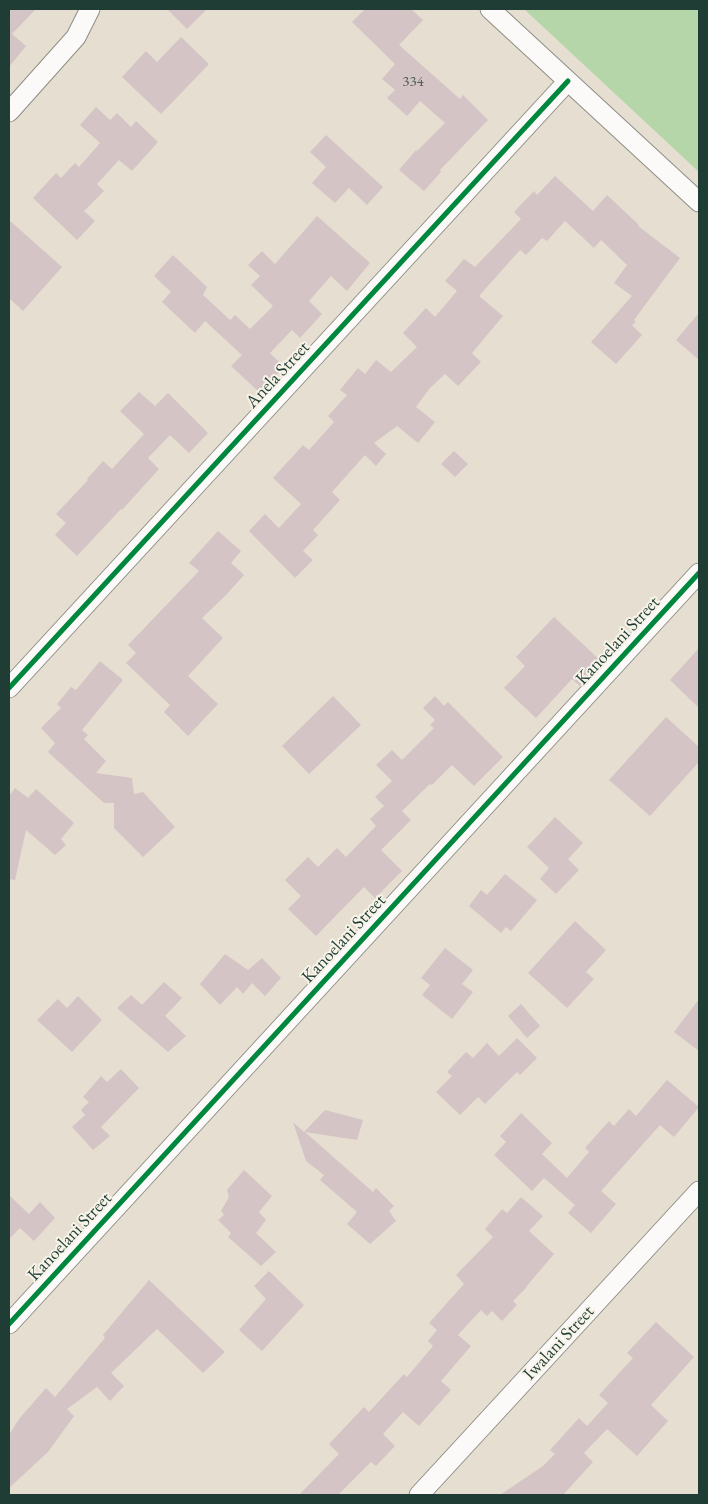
<!DOCTYPE html>
<style>
body{margin:0}
#map{position:relative;width:708px;height:1504px;overflow:hidden;background:#e6ded0;font-family:"EB Garamond",serif}
canvas{display:block}
.frame{position:absolute;inset:0;border:10px solid #1f3d34;pointer-events:none}
</style>
<div id="map">
<canvas width="708" height="1504"></canvas>
<div class="frame"></div>
</div>
<script>
const g = document.querySelector('canvas').getContext('2d');
g.lineJoin = 'round';
function fillPath(path, color) { g.fillStyle = color; g.fill(path, 'evenodd'); }
const shape = rows => new Path2D(rows.map(r => 'M' + r).join(''));
function strokePath(path, color, width, dash) { g.strokeStyle = color; g.lineWidth = width; g.lineCap = dash ? 'butt' : 'round'; g.setLineDash(dash || []); g.stroke(path); }
function label(font, color, halo, rows, align = 'center') {
  g.font = font + ' "EB Garamond",serif'; g.lineWidth = 4; g.setLineDash([]); g.textBaseline = 'middle'; g.strokeStyle = halo; g.fillStyle = color; for (const [text, x, y, turn = 0] of rows) {
    g.save(); g.translate(x, y); g.rotate((+turn || 0) * Math.PI / 180); g.textAlign = isNaN(turn) ? turn : align; if (halo) g.strokeText(text, 0, 0); g.fillText(text, 0, 0); g.restore();
  }
}
const green = shape([
 [524,9,699,9,699,172]
]);
const building = shape([
 [9,9,36,9,12,34,26,46,9,67],
 [167,9,207,9,187,29],
 [365,9,411,9,423,20,399,45,460,99,463,95,488,120,440,170,441,172,424,191,399,170,416,150,417,151,445,123,420,101,407,116,387,98,395,90,382,79,395,64,352,22],
 [181,37,209,64,161,114,122,77,146,51,157,62],
 [96,107,110,120,117,113,131,127,136,121,158,142,132,171,119,160,97,184,104,191,84,211,95,221,77,240,33,198,56,173,61,178,75,163,79,167,100,143,80,125],
 [326,135,383,187,367,205,349,188,335,203,312,183,326,167,310,152],
 [555,176,593,211,607,195,639,225,638,226,680,258,634,320,636,322,632,325,642,335,616,364,591,342,632,296,614,283,627,265,601,240,594,248,565,221,547,241,542,238,526,255,520,250,479,296,503,316,472,353,481,362,458,386,445,374,430,388,416,407,435,422,418,443,397,426,374,443,386,454,376,466,365,455,332,492,340,500,313,530,318,535,303,551,313,560,295,578,249,531,265,514,279,528,301,504,273,478,303,445,309,450,334,422,328,416,347,395,340,390,358,368,365,374,376,360,391,372,417,347,403,333,426,308,435,317,457,291,445,281,464,259,475,267,521,219,514,212,534,191,537,195],
 [317,216,370,263,347,291,331,276,309,301,322,314,300,338,292,330,270,353,284,367,260,393,231,366,242,355,205,321,195,333,162,302,171,292,154,276,173,255,207,287,203,295,230,320,235,315,250,329,273,306,251,285,260,276,248,265,262,251,275,264],
 [9,220,62,267,23,311,9,298],
 [699,313,699,360,676,340],
 [139,392,155,406,168,393,208,433,189,453,170,435,148,458,159,469,122,510,121,509,77,556,55,535,66,523,56,514,88,480,87,479,103,461,112,469,144,434,120,411],
 [454,451,468,464,455,477,441,464],
 [218,531,241,551,231,563,244,575,226,595,202,618,223,638,188,676,218,704,188,736,164,712,170,705,126,663,136,653,128,645,199,571,189,563],
 [554,617,602,662,580,686,572,679,536,718,504,688,525,666,516,657],
 [699,648,699,708,670,680],
 [100,661,123,680,82,730,88,735,84,739,106,761,96,773,132,778,134,794,143,792,175,827,143,857,114,828,114,803,104,803,48,752,55,743,41,728,61,708,57,704,71,687,76,690],
 [333,696,361,725,309,774,282,746],
 [435,696,444,706,448,702,503,757,474,786,452,765,432,785,430,784,402,811,411,820,381,850,402,871,375,898,364,887,316,936,288,909,301,896,285,880,308,857,318,867,337,848,346,857,376,826,370,819,384,806,375,797,392,781,376,765,392,750,402,760,434,728,430,725,435,720,423,708],
 [666,717,699,747,699,762,650,816,609,780],
 [15,788,28,798,36,789,74,823,61,839,66,845,55,855,26,830,15,880,9,879,9,796],
 [555,817,583,843,568,859,579,870,556,894,540,879,549,868,527,847],
 [505,874,537,900,511,931,506,927,501,933,469,906,481,890,487,895],
 [575,921,606,950,586,972,594,979,567,1008,528,973],
 [445,948,473,970,462,984,473,992,452,1019,422,995,430,985,421,978],
 [225,954,248,970,262,958,281,978,265,996,252,983,243,994,237,987,220,1005,200,984],
 [164,982,182,998,165,1016,186,1036,168,1052,117,1008,131,995,142,1005],
 [78,996,102,1020,72,1052,37,1020,58,999,67,1008],
 [699,999,699,1051,674,1032],
 [521,1004,540,1026,527,1038,508,1016],
 [517,1038,537,1058,520,1075,517,1072,485,1104,478,1097,460,1115,436,1092,452,1076,447,1072,466,1052,473,1058,487,1043,499,1056],
 [121,1069,139,1088,101,1127,110,1136,93,1150,72,1127,85,1115,81,1110,89,1102,83,1097,101,1076,107,1082],
 [667,1080,699,1107,674,1137,660,1125,601,1191,616,1204,591,1233,568,1213,575,1205,544,1178,532,1191,494,1155,506,1142,500,1136,521,1113,552,1143,542,1154,567,1178,589,1152,585,1148,609,1121,614,1126,629,1109,636,1116],
 [325,1110,363,1120,357,1140,305,1132,373,1192,376,1188,394,1206,389,1211,396,1221,370,1244,347,1224,357,1212,320,1180,324,1175,306,1161,293,1122,304,1132],
 [244,1170,272,1196,259,1212,266,1220,256,1233,276,1252,261,1266,228,1237,231,1233,218,1220,224,1215,221,1211,229,1197,227,1190],
 [9,1195,29,1214,40,1202,55,1218,34,1241,20,1228,9,1239],
 [521,1197,543,1216,529,1231,554,1254,526,1287,526,1288,513,1301,517,1305,502,1321,492,1311,487,1316,481,1310,458,1335,471,1346,441,1381,451,1390,419,1426,403,1412,383,1434,395,1446,376,1466,371,1462,338,1495,299,1495,339,1454,329,1444,364,1407,369,1412,404,1374,407,1377,433,1346,428,1341,437,1330,429,1323,464,1284,456,1275,493,1237,485,1229,502,1209,507,1213],
 [269,1271,304,1305,262,1351,239,1330,266,1299,254,1286],
 [149,1280,225,1352,203,1373,157,1329,111,1373,124,1386,110,1401,97,1387,67,1409,74,1416,48,1452,9,1488,9,1435,19,1419,46,1388,55,1397,105,1338,103,1335],
 [656,1322,694,1357,651,1405,668,1421,637,1456,607,1429,584,1453,593,1462,563,1495,500,1495,543,1466,555,1454,550,1450,579,1418,587,1426,608,1403,599,1395,633,1358,627,1353]
]);
const minor = shape([
 [490,9,699,202],
 [9,112,76,37,90,9],
 [9,688,568,81],
 [9,1324,699,573],
 [419,1495,699,1191]
]);
const cycleway = shape([
 [9,688,568,81],
 [9,1324,699,573]
]);
const numberNames = [
 ["334",413,82]
];
const streetNames = [
 ["Anela Street",278,375,-47],
 ["Kanoelani Street",618,641,-47],
 ["Kanoelani Street",344,939,-47],
 ["Kanoelani Street",70,1237,-47],
 ["Iwalani Street",559,1343,-47]
];
fillPath(green, '#b4d6a8');
fillPath(building, '#d5c4c5');
strokePath(minor, '#8e8f86', 21);
strokePath(minor, '#fbfaf8', 19);
strokePath(cycleway, '#00873e', 5);
label('15px', '#4c5f58', null, numberNames);
label('18px', '#1f3d34', '#f7f3e8', streetNames);
</script>
